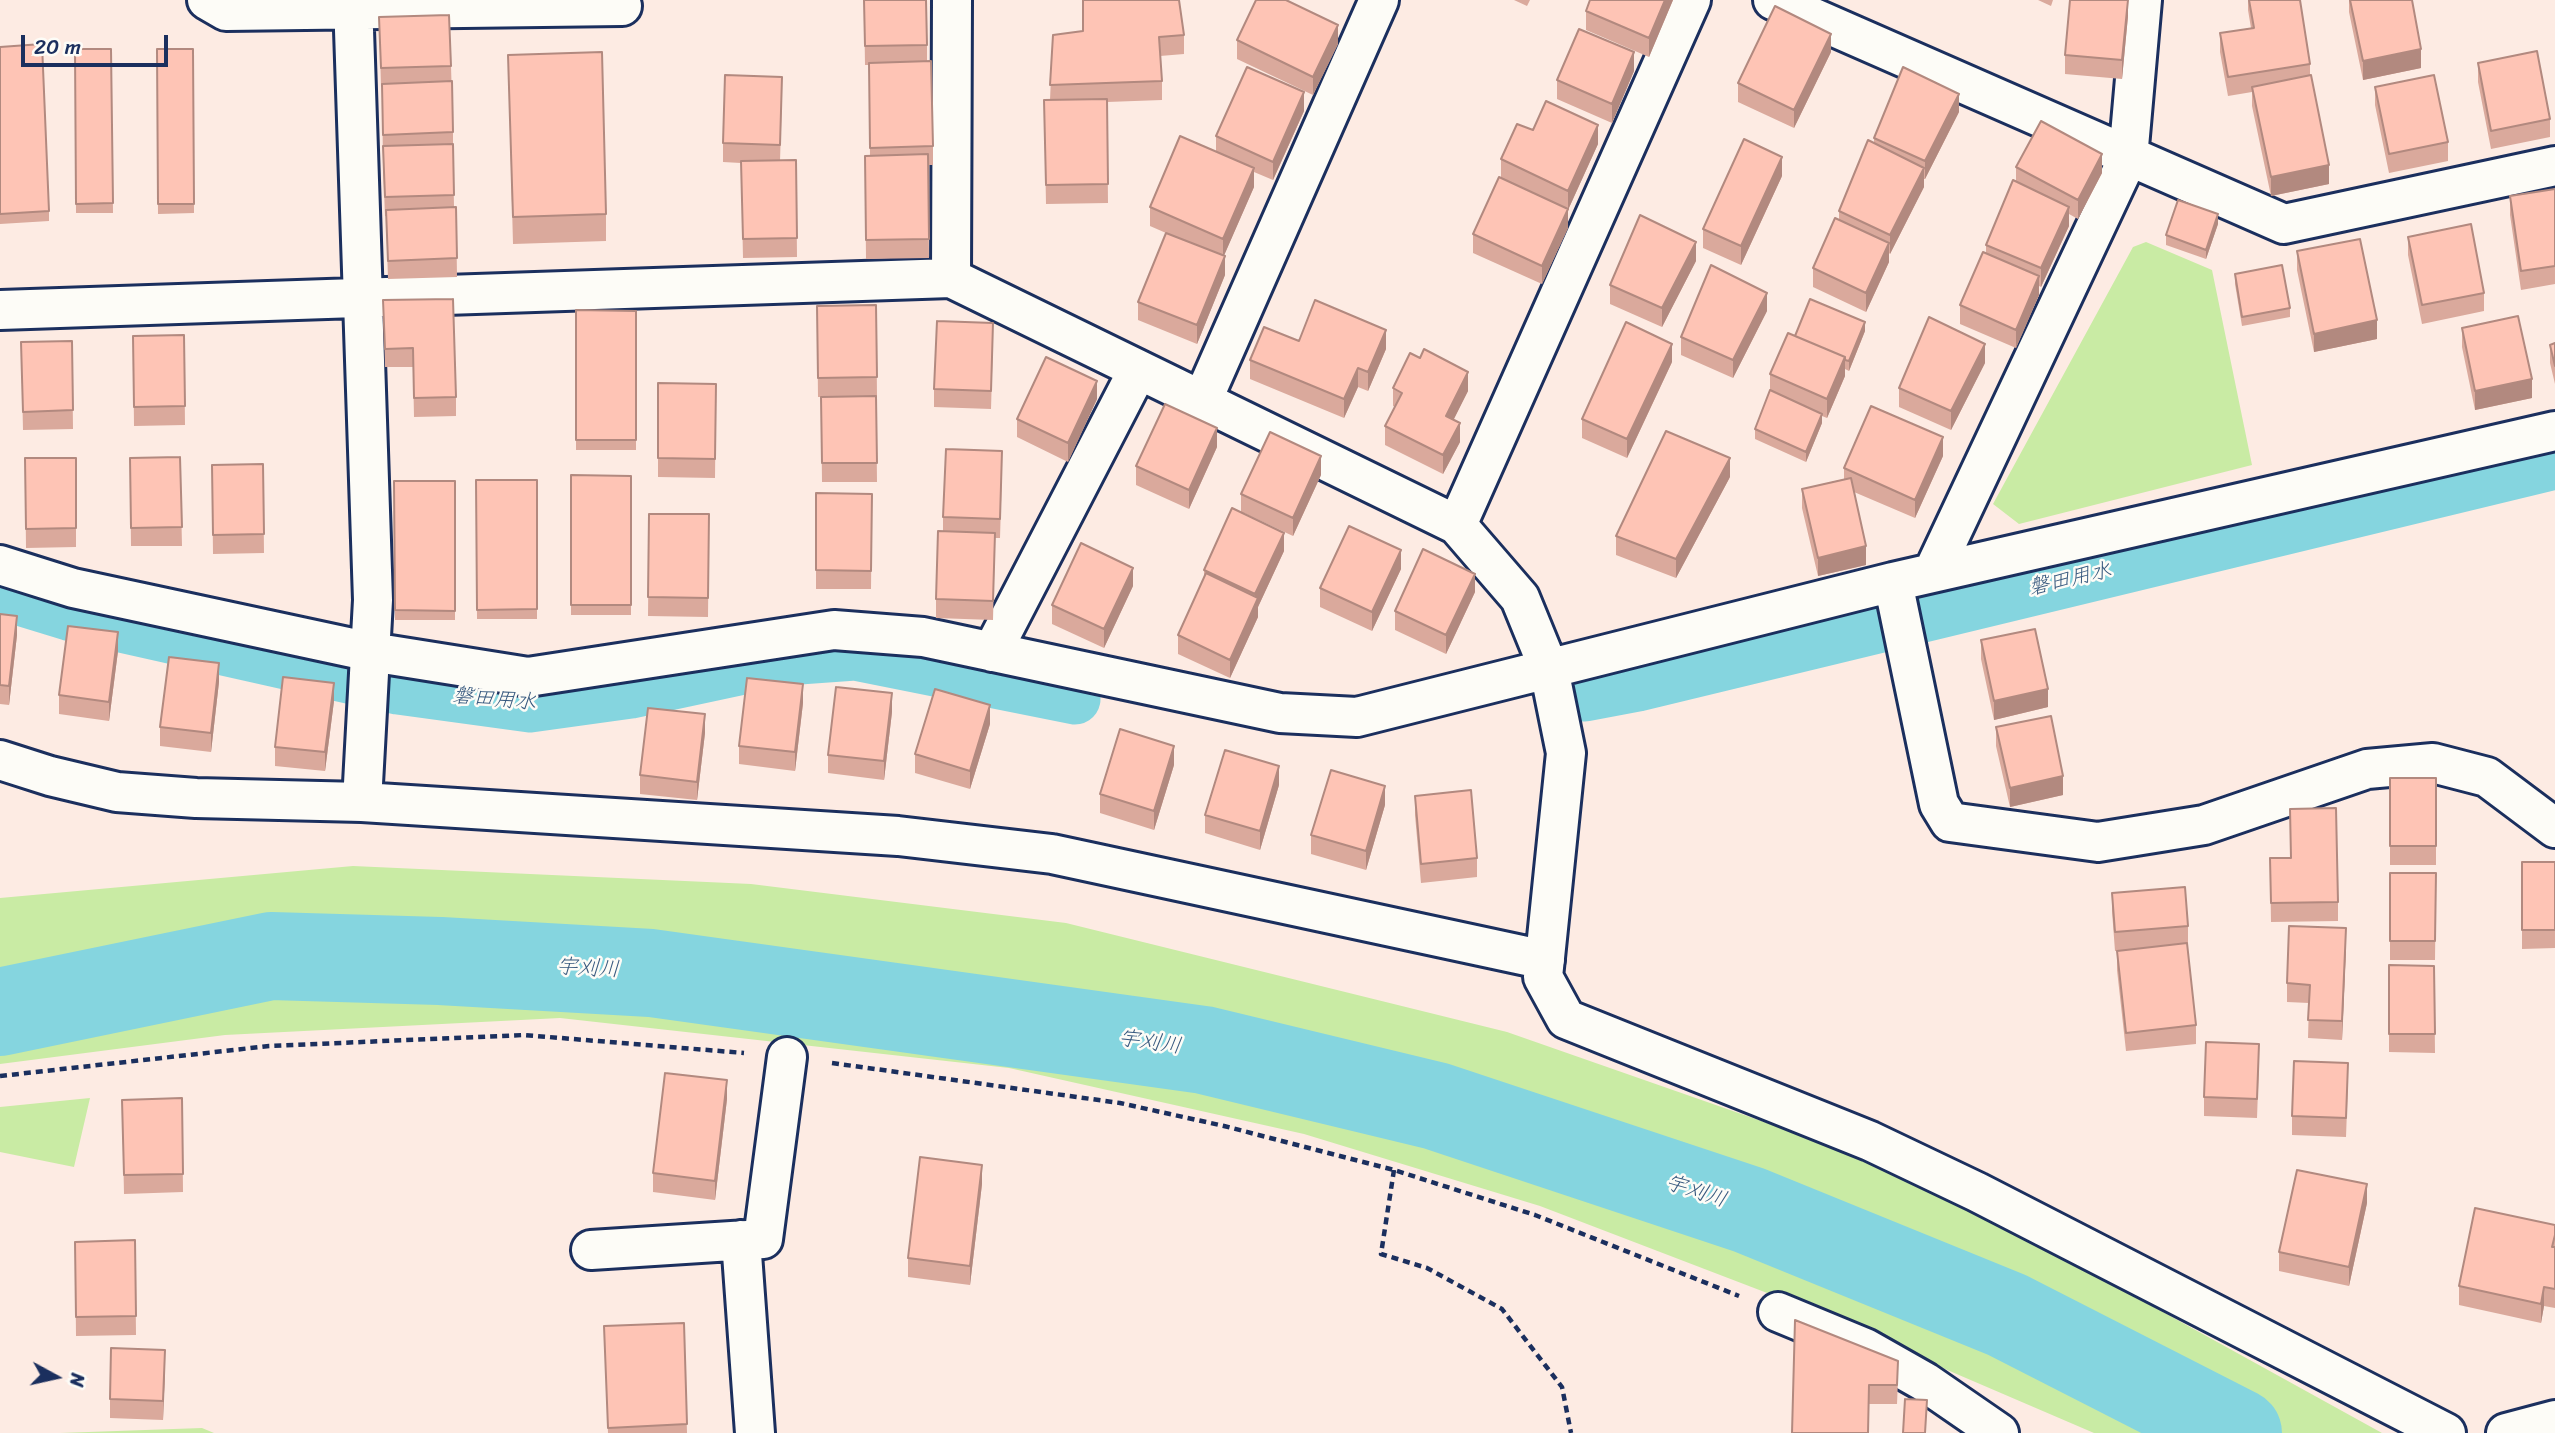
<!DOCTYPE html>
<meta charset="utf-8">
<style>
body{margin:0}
#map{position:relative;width:2555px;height:1433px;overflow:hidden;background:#fdebe3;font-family:Sriracha,sans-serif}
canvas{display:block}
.north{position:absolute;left:21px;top:1342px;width:70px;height:70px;-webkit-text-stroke:5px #fdfcf7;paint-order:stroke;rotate:98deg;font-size:19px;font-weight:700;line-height:28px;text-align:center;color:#1b2f5e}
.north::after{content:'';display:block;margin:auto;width:24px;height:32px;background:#1b2f5e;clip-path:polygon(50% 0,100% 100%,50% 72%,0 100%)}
.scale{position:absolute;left:21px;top:35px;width:147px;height:32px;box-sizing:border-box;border:4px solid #1b2f5e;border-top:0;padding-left:9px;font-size:21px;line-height:24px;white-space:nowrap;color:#1b2f5e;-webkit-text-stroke:5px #fdfcf7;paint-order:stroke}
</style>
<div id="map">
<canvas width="2555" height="1433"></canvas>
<div class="north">N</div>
<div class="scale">20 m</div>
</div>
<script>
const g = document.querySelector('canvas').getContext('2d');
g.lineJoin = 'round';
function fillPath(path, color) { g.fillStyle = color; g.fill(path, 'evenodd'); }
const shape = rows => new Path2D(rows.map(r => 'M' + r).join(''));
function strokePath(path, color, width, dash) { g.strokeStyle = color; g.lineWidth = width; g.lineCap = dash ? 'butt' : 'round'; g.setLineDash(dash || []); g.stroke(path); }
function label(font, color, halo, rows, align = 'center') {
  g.font = font + ' Sriracha,"Klee One",sans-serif'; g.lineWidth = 5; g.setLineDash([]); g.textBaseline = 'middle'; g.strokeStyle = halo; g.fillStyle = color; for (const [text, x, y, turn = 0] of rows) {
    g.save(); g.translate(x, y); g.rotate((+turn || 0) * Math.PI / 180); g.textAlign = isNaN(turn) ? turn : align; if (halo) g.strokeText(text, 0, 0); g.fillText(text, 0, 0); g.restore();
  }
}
const green = shape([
 [2146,242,2212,270,2252,465,2019,524,1993,504,2133,247],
 [353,866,751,884,1066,923,1507,1032,1913,1174,2382,1433,2094,1433,1775,1296,1540,1206,1304,1134,1009,1068,560,1018,225,1035,0,1064,0,898],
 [90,1098,74,1167,0,1152,0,1107],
 [202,1428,214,1433,60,1433]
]);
const canal = shape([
 [0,594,68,615,398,689,530,707,631,693,785,660,855,655,1075,699],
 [1585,696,1638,686,2555,464]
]);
const river = shape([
 [0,1012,271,956,440,961,651,973,1204,1050,1436,1106,1749,1210,2007,1315,2238,1433]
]);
const path = shape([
 [832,1063,1120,1103,1224,1126,1394,1170,1535,1215,1739,1296],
 [0,1076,269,1046,524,1035,744,1053],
 [1394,1170,1381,1254,1427,1268,1502,1309,1562,1387,1571,1433]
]);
const street = shape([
 [207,0,226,11,622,6],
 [353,0,373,600,362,802],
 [1773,0,2284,224,2555,166],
 [951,278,952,0],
 [0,310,951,278,1457,525,1520,598,1549,669,1566,753,1543,977,1566,1019,1870,1141,1977,1192,2446,1433],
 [1202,401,1379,0],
 [1457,525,1691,0],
 [0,565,73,588,371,652,528,677,834,630,923,637,1280,713,1357,717,1893,582,2555,431],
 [1933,572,2128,158,2142,0],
 [1893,582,1939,804,1950,822,2098,842,2204,825,2367,769,2433,763,2487,777,2555,828],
 [992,652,1138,370],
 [0,760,50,776,117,792,196,798,362,802,898,836,1052,854,1545,960],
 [741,1240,755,1433],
 [591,1250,763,1239,787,1057],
 [1778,1312,1865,1348,1925,1382,1999,1433]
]);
const primary = shape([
 [2506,1433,2555,1420]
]);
const wall = shape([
 [864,0,927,45,927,62,933,146,933,165,928,165,929,258,866,259,865,156,870,156,869,65,865,65],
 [1514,0,1530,0,1527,6],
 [1673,0,1649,57,1586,30,1586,11],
 [2038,0,2053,0,2051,6],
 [2248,0,2300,0,2310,64,2310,75,2329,184,2271,196,2252,106,2252,92,2228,96,2220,52,2220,33,2251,28,2248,10],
 [2349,0,2412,0,2421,68,2363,80,2349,12],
 [2128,16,2122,79,2065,74,2065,55],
 [379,17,451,66,453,132,453,151,454,207,456,207,457,277,388,279,386,216,385,216,383,165,382,87,381,87],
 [1053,35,1184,35,1184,54,1160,56,1162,81,1162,100,1107,102,1108,203,1046,204,1044,100,1050,100],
 [1237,40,1338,44,1313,95,1237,59],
 [0,47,49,211,49,221,0,224],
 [75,49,111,49,113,213,76,213],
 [157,49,193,49,194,213,158,214],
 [1831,52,1794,128,1738,102,1738,83],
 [508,55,606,214,606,241,513,244],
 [2478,63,2550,119,2550,137,2491,149,2478,82],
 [1634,71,1612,123,1557,99,1557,80],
 [2375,87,2448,142,2448,161,2389,173,2375,105],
 [782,96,780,161,796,160,797,257,743,258,741,163,723,162,723,143],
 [1304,111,1273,180,1254,172,1254,187,1224,255,1225,275,1197,344,1138,320,1138,302,1166,233,1150,226,1150,207,1216,151,1216,136],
 [1959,112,1925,179,1924,179,1924,187,1890,254,1889,253,1889,262,1866,312,1813,287,1813,268,1839,220,1839,211,1874,143,1874,138],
 [1533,130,1598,144,1568,210,1568,209,1568,228,1542,284,1473,253,1473,234,1501,178,1501,159],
 [2016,167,2102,173,2078,219,2069,214,2069,226,2041,287,2039,286,2039,295,2016,348,1960,324,1960,305,1986,253,1986,245,2016,181],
 [1782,176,1741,265,1703,248,1703,229],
 [2555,189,2555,284,2521,290,2510,215,2510,196],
 [2218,224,2206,259,2166,245,2166,235],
 [2408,237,2484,293,2484,311,2422,324,2408,255],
 [2297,251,2377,339,2314,352,2297,270],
 [1696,261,1662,327,1610,304,1610,285],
 [2235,274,2290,308,2290,317,2242,326,2235,284],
 [383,300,456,397,456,416,414,417,413,367,385,367],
 [876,305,877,396,822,397,876,396,877,482,822,482,821,397,818,397,817,306],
 [576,310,636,311,636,450,576,450],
 [1767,311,1733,378,1681,355,1681,337],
 [2462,328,2532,398,2475,410,2462,347],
 [1865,331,1849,371,1845,369,1845,376,1827,418,1822,416,1822,423,1806,462,1755,439,1755,429,1770,390,1770,374,1795,336],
 [184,335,185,425,134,426,133,336],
 [72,341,73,429,23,430,21,342],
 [993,341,991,409,934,407,934,389],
 [1299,341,1386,349,1368,391,1358,387,1344,418,1250,379,1250,360],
 [2555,343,2555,384,2550,363,2550,345],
 [1672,362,1627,458,1582,438,1582,419],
 [1985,363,1951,430,1899,407,1899,388],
 [658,383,716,384,715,478,658,477],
 [1393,388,1468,391,1453,420,1460,442,1443,474,1385,445,1385,426,1395,407,1393,406],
 [1097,399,1068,462,1017,437,1017,419],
 [1217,447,1189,509,1136,485,1136,466],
 [1943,456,1915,518,1854,492,1866,565,1818,576,1802,508,1802,489,1844,479,1844,468],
 [180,457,182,546,131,546,130,458],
 [25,458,76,458,76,547,26,548],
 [263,464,264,553,213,554,212,465],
 [1002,470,1000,538,995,538,993,620,936,618,936,599,943,531,943,517],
 [571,475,631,476,631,615,571,615],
 [1321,475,1293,536,1244,513,1284,551,1258,607,1258,617,1230,678,1178,654,1178,635,1204,579,1204,570,1241,512,1241,494],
 [1730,477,1676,578,1616,555,1616,536],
 [476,480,537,480,537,619,477,619],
 [394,481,455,481,455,620,395,620],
 [816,493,872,494,871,589,816,589],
 [649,514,709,514,708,617,648,616],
 [1401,569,1372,631,1320,607,1320,588],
 [1133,586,1104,648,1052,624,1052,605],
 [1475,592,1446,654,1395,630,1395,611],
 [0,614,17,635,9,705,0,704],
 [1981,640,2048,707,1994,720,1981,659],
 [118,651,109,721,59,714,59,695],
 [219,682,211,752,160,746,160,727],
 [334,701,325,771,275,766,275,747],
 [803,703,795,771,739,764,739,746],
 [892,712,884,780,828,773,828,755],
 [990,724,970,789,915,773,915,754],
 [1996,727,2063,795,2010,807,1996,746],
 [705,733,697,800,640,794,640,775],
 [1174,765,1154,830,1100,813,1100,794],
 [2390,778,2436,778,2436,865,2390,865],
 [1279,785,1260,850,1205,833,1205,815],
 [1415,796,1477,858,1477,877,1421,883,1415,815],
 [1385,805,1366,870,1311,854,1311,835],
 [2270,858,2291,858,2338,902,2338,921,2271,922],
 [2522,862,2555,862,2555,948,2522,949],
 [2390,873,2436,873,2435,960,2390,960],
 [2112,893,2188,926,2188,945,2187,945,2196,1025,2196,1044,2126,1051,2117,970,2117,951,2129,950,2115,951,2112,911],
 [2346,947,2342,1040,2308,1038,2309,1003,2287,1002,2287,983],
 [2389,965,2434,966,2435,1053,2389,1052],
 [2259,1063,2257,1118,2204,1116,2204,1097],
 [2348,1082,2346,1137,2292,1135,2292,1116],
 [182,1098,183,1192,124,1194,122,1100],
 [727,1099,715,1200,653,1192,653,1173],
 [982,1184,970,1285,908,1277,908,1258],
 [2367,1203,2349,1286,2279,1271,2279,1252],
 [2555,1225,2555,1308,2544,1306,2541,1323,2459,1305,2459,1286],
 [135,1240,136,1335,76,1336,75,1242],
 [1795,1320,1898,1380,1897,1404,1869,1404],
 [684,1323,687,1433,608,1433,604,1326],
 [165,1368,163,1420,110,1418,110,1399]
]);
const shadedWall = shape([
 [1665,0,1673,0,1649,57,1649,38],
 [2128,0,2128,16,2122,79,2122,60],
 [1338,25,1338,44,1313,95,1313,77],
 [1831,34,1831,52,1794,128,1794,110],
 [2421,49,2421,68,2363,80,2363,61],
 [1634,52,1634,71,1612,123,1612,104],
 [1304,92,1304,111,1273,180,1273,162],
 [1959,94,1959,112,1925,179,1925,161],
 [1598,125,1598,144,1568,210,1568,191],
 [2102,154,2102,173,2078,219,2078,200],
 [1782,157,1782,176,1741,265,1741,246],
 [2329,165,2329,184,2271,196,2271,177],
 [1254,168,1254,187,1223,258,1223,239],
 [1924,168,1924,187,1890,254,1890,235],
 [2069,207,2069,226,2041,287,2041,268],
 [1568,209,1568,228,1542,284,1542,266],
 [2218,214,2218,224,2206,259,2206,250],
 [1696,242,1696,261,1662,327,1662,308],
 [1889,243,1889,262,1866,312,1866,293],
 [1225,256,1225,275,1197,344,1197,325],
 [2039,276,2039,295,2016,348,2016,330],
 [1767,293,1767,311,1733,378,1733,360],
 [2377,320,2377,339,2314,352,2314,334],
 [1865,322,1865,331,1849,371,1849,361],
 [1386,330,1386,349,1368,391,1368,372],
 [1672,344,1672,362,1627,458,1627,439],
 [1985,344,1985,363,1951,430,1951,411],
 [1845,357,1845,376,1827,418,1827,399],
 [1358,368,1358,387,1344,418,1344,399],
 [1468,372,1468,391,1446,435,1446,416],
 [2532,379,2532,398,2475,410,2475,391],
 [1097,381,1097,399,1068,462,1068,443],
 [1822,414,1822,423,1806,462,1806,452],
 [1460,423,1460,442,1443,474,1443,455],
 [1217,428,1217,447,1189,509,1189,490],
 [1943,437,1943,456,1915,518,1915,500],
 [1321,456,1321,475,1293,536,1293,518],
 [1730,458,1730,477,1676,578,1676,559],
 [1284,533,1284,551,1258,607,1258,617,1230,678,1230,660,1255,604,1255,594],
 [1866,546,1866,565,1818,576,1818,558],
 [1401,550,1401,569,1372,631,1372,612],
 [1133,568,1133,586,1104,648,1104,629],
 [1475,574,1475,592,1446,654,1446,635],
 [17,616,17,635,9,705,9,686],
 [118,632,118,651,109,721,109,702],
 [219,663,219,682,211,752,211,733],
 [334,683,334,701,325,771,325,752],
 [803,684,803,703,795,771,795,752],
 [2048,689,2048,707,1994,720,1994,701],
 [892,693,892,712,884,780,884,761],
 [990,705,990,724,970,789,970,771],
 [705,714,705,733,697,800,697,782],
 [1174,746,1174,765,1154,830,1154,811],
 [1279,766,1279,785,1260,850,1260,831],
 [2063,776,2063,795,2010,807,2010,788],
 [1385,786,1385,805,1366,870,1366,851],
 [2346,928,2346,947,2342,1040,2342,1021],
 [727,1080,727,1099,715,1200,715,1181],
 [982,1165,982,1184,970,1285,970,1266],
 [2367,1184,2367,1203,2349,1286,2349,1267],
 [2544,1287,2544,1306,2541,1323,2541,1304],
 [165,1350,165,1368,163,1420,163,1401]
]);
const building = shape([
 [864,0,926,0,927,45,865,46,864,0],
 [1083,0,1179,0,1184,35,1159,37,1162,81,1050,85,1053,35,1083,31,1083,0],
 [1256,0,1286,0,1338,25,1313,77,1237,40,1256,0],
 [1590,0,1665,0,1649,38,1586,11,1590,0],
 [2070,0,2128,0,2122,60,2065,55,2070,0],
 [2249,0,2300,0,2310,64,2228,77,2220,33,2254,28,2249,0],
 [2350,0,2412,0,2421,49,2363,61,2350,0],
 [1775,6,1831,34,1794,110,1738,83,1775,6],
 [449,15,451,66,381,68,379,17,449,15],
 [1579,29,1634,52,1612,104,1557,80,1579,29],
 [42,44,49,211,0,214,0,47,42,44],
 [75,49,111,49,113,203,76,204,75,49],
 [157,49,193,49,194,204,158,204,157,49],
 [2537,51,2550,119,2491,131,2478,63,2537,51],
 [602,52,606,214,513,217,508,55,602,52],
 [931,61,933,146,870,148,869,63,931,61],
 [1247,67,1304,92,1273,162,1216,136,1247,67],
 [1903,67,1959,94,1925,161,1874,138,1903,67],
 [725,75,782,77,780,145,723,143,725,75],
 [2311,75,2329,165,2271,177,2252,87,2311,75],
 [2434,75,2448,142,2389,154,2375,87,2434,75],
 [452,81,453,132,383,135,382,84,452,81],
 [1107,99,1108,184,1046,185,1044,100,1107,99],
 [1546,101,1598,125,1568,191,1501,159,1517,124,1533,130,1546,101],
 [2041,121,2102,154,2078,200,2016,167,2041,121],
 [1180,136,1254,168,1223,239,1150,207,1180,136],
 [1744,139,1782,157,1741,246,1703,229,1744,139],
 [1868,140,1924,168,1890,235,1839,211,1868,140],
 [453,144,454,195,385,197,383,146,453,144],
 [928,154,929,239,866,240,865,156,928,154],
 [796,160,797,238,743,239,741,161,796,160],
 [1499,177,1568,209,1542,266,1473,234,1499,177],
 [2013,180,2069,207,2041,268,1986,245,2013,180],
 [2555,189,2555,266,2521,271,2510,196,2555,189],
 [2178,200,2218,214,2206,250,2166,235,2178,200],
 [456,207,457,258,388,261,386,210,456,207],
 [1640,215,1696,242,1662,308,1610,285,1640,215],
 [1835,218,1889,243,1866,293,1813,268,1835,218],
 [2471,224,2484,293,2422,305,2408,237,2471,224],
 [1166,233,1225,256,1197,325,1138,302,1166,233],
 [2360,239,2377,320,2314,334,2297,251,2360,239],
 [1983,252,2039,276,2016,330,1960,305,1983,252],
 [1711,265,1767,293,1733,360,1681,337,1711,265],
 [2282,265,2290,308,2242,317,2235,274,2282,265],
 [453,299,456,397,414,398,413,348,385,349,383,300,453,299],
 [1810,299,1865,322,1849,361,1845,360,1845,357,1795,336,1810,299],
 [1315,300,1386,330,1368,372,1358,368,1344,399,1250,360,1264,327,1299,341,1315,300],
 [876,305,877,377,818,378,817,306,876,305],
 [576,310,636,311,636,440,576,440,576,310],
 [2518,316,2532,379,2475,391,2462,328,2518,316],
 [1929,317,1985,344,1951,411,1899,388,1929,317],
 [937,321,993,323,991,391,934,389,937,321],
 [1626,322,1672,344,1627,439,1582,419,1626,322],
 [1788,333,1845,357,1827,399,1770,374,1788,333],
 [184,335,185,406,134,407,133,336,184,335],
 [72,341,73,410,23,412,21,342,72,341],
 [2555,343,2555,366,2550,345,2555,343],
 [1424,349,1468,372,1446,416,1460,423,1443,455,1385,426,1402,393,1393,388,1410,353,1420,358,1424,349],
 [1046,357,1097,381,1068,443,1017,419,1046,357],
 [658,383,716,384,715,459,658,458,658,383],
 [1770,390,1822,414,1806,452,1755,429,1770,390],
 [876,396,877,463,822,463,821,397,876,396],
 [1165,404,1217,428,1189,490,1136,466,1165,404],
 [1871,406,1943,437,1915,500,1844,468,1871,406],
 [1666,431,1730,458,1676,559,1616,536,1666,431],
 [1270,432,1321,456,1293,518,1241,494,1270,432],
 [946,449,1002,451,1000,519,943,517,946,449],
 [180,457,182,527,131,528,130,458,180,457],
 [25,458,76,458,76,528,26,529,25,458],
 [263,464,264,534,213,535,212,465,263,464],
 [571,475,631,476,631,605,571,605,571,475],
 [1851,478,1866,546,1818,558,1802,489,1851,478],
 [476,480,537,480,537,609,477,610,476,480],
 [394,481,455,481,455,611,395,610,394,481],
 [816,493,872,494,871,571,816,570,816,493],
 [1232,508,1284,533,1255,594,1204,570,1232,508],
 [649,514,709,514,708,598,648,597,649,514],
 [1349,526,1401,550,1372,612,1320,588,1349,526],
 [938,531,995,533,993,601,936,599,938,531],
 [1081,543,1133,568,1104,629,1052,605,1081,543],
 [1423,549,1475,574,1446,635,1395,611,1423,549],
 [1206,573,1258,598,1230,660,1178,635,1206,573],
 [0,614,17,616,9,686,0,685,0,614],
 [68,626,118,632,109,702,59,695,68,626],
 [2035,629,2048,689,1994,701,1981,640,2035,629],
 [169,657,219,663,211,733,160,727,169,657],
 [283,677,334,683,325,752,275,747,283,677],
 [747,678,803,684,795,752,739,746,747,678],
 [836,687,892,693,884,761,828,755,836,687],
 [935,689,990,705,970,771,915,754,935,689],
 [648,708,705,714,697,782,640,775,648,708],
 [2051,716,2063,776,2010,788,1996,727,2051,716],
 [1120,729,1174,746,1154,811,1100,794,1120,729],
 [1225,750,1279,766,1260,831,1205,815,1225,750],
 [1331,770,1385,786,1366,851,1311,835,1331,770],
 [2390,778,2436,778,2436,846,2390,846,2390,778],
 [1471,790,1477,858,1421,864,1415,796,1471,790],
 [2336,808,2338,902,2271,903,2270,858,2291,858,2290,809,2336,808],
 [2522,862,2555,862,2555,930,2522,930,2522,862],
 [2390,873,2436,873,2435,941,2390,941,2390,873],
 [2185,887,2188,926,2115,932,2112,893,2185,887],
 [2289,926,2346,928,2342,1021,2308,1020,2310,985,2287,983,2289,926],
 [2187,943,2196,1025,2126,1033,2117,951,2187,943],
 [2389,965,2434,966,2435,1034,2389,1034,2389,965],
 [2206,1042,2259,1044,2257,1099,2204,1097,2206,1042],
 [2294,1061,2348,1063,2346,1118,2292,1116,2294,1061],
 [665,1073,727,1080,715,1181,653,1173,665,1073],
 [182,1098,183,1174,124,1175,122,1100,182,1098],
 [920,1157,982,1165,970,1266,908,1258,920,1157],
 [2297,1170,2367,1184,2349,1267,2279,1252,2297,1170],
 [2475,1208,2555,1225,2555,1235,2552,1247,2555,1247,2555,1289,2544,1287,2541,1304,2459,1286,2475,1208],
 [135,1240,136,1316,76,1317,75,1242,135,1240],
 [1795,1320,1898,1361,1897,1385,1869,1385,1868,1433,1792,1433,1795,1320],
 [684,1323,687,1424,608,1428,604,1326,684,1323],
 [111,1348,165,1350,163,1401,110,1399,111,1348],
 [1905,1399,1927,1400,1925,1433,1903,1433,1905,1399]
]);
const waterNames = [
 ["磐田用水",2070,580,-13],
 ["磐田用水",494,700,5],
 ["宇刈川",588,969,3],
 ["宇刈川",1150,1043,8],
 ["宇刈川",1696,1192,18]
];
fillPath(green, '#c9eba4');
strokePath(canal, '#85d5df', 51);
strokePath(river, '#85d5df', 88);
strokePath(street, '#1b2f5e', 44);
strokePath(primary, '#1b2f5e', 44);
strokePath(path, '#1b2f5e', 4.5, [7, 5]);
strokePath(street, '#fdfcf7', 38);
strokePath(primary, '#fdfcf7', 38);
fillPath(wall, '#daa99c');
fillPath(shadedWall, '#b2897f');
fillPath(building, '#fec4b5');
strokePath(building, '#b2897f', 2);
label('italic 21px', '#36587e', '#fdfcf7', waterNames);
</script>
